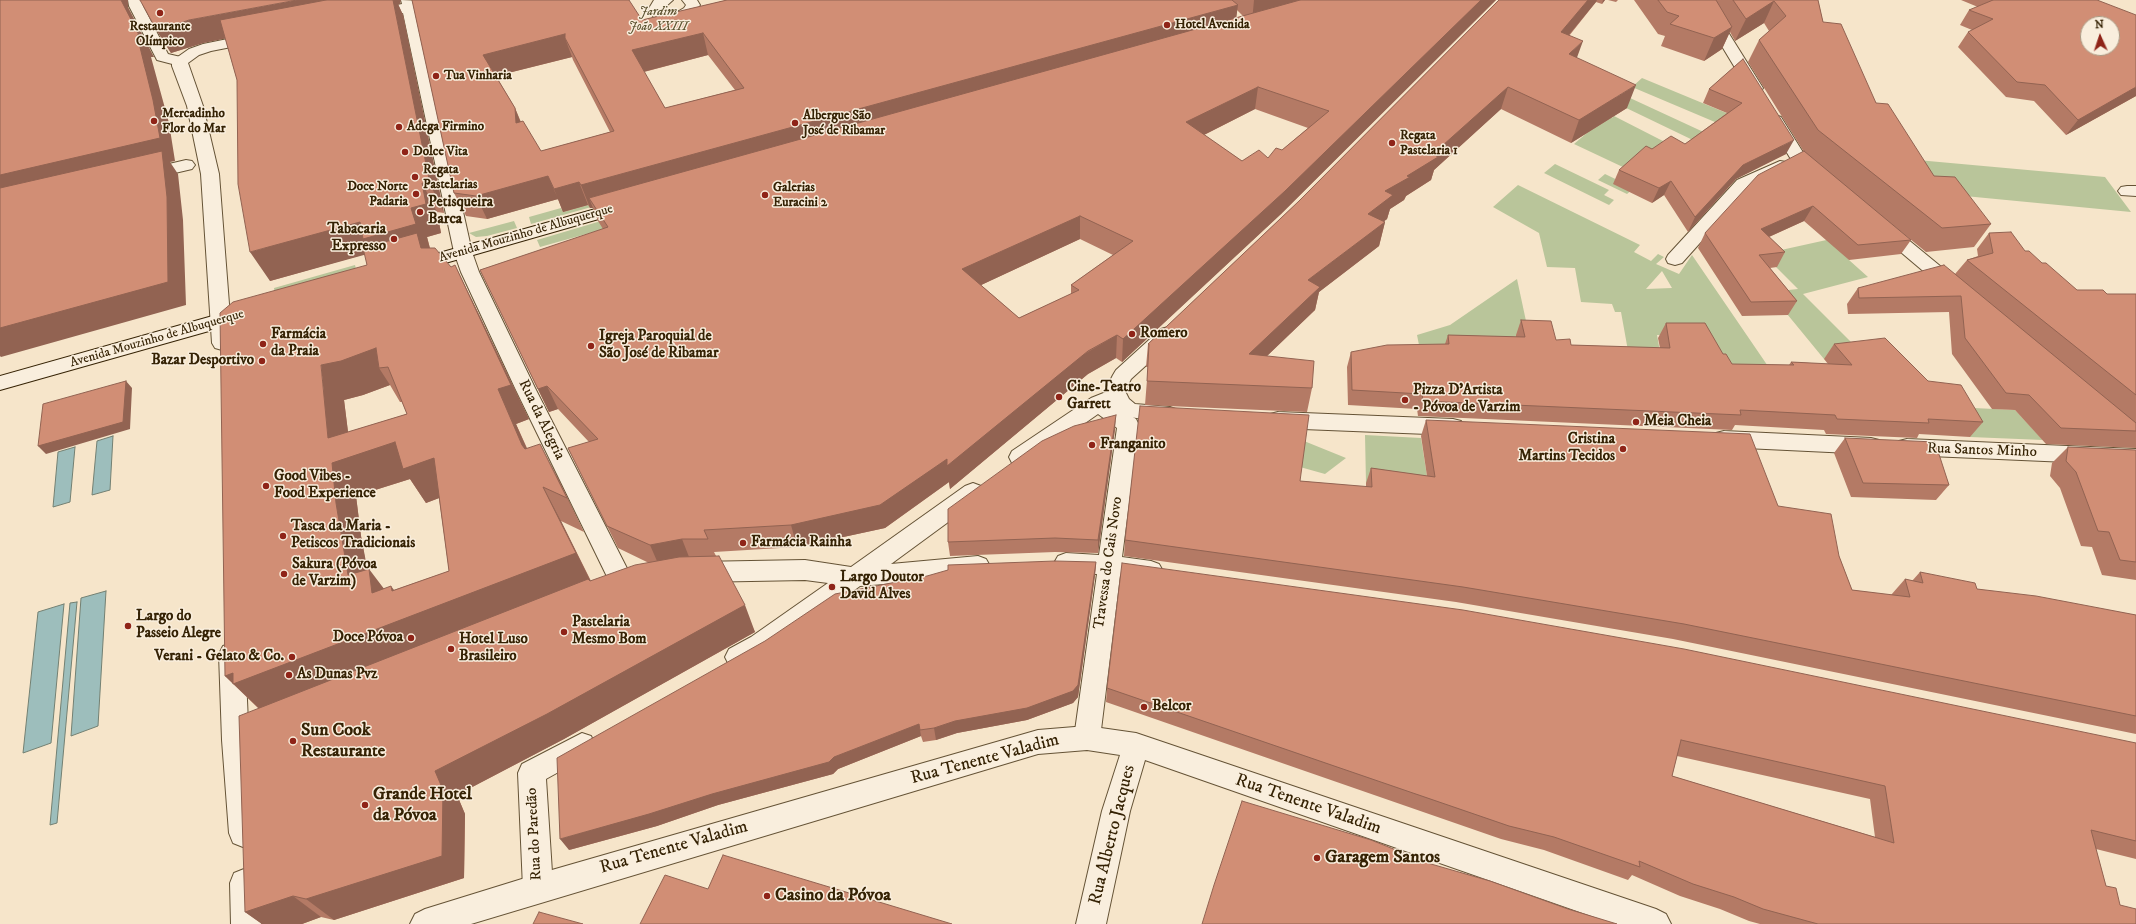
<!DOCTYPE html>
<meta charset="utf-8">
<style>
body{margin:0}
#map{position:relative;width:2136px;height:924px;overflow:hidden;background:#f6e5ca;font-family:"IM FELL DW Pica",serif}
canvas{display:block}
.north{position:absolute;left:2080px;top:16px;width:40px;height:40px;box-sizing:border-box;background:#f9eedd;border:1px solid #ab9c86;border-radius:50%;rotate:357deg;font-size:11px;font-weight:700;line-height:16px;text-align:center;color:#352204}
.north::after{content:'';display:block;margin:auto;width:14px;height:18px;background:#8f2418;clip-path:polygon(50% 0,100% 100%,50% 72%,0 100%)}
</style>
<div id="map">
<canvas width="2136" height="924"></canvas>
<div class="north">N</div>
</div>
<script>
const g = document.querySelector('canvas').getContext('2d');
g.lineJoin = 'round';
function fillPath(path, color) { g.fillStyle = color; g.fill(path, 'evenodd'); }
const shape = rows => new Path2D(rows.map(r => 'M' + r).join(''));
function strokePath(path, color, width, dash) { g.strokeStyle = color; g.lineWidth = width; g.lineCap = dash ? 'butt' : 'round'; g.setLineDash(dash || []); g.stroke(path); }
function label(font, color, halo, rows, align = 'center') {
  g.font = font + ' "IM FELL DW Pica",serif'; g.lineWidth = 3; g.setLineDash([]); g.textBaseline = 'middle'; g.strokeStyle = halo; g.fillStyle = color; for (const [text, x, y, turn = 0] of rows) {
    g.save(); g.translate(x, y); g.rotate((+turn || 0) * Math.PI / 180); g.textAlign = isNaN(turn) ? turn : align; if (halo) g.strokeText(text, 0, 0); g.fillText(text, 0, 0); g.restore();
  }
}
const green = shape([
 [1642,78,1770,131,1722,125,1632,87],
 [1630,98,1710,135,1699,143,1620,105],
 [1595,109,1612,118,1614,116,1704,162,1676,192,1574,144,1595,126],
 [1862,155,2105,177,2131,212,1840,184],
 [1555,164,1609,190,1604,195,1614,200,1609,205,1544,173],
 [1605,174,1634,188,1627,194,1598,180],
 [1518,185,1640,245,1634,252,1651,261,1658,254,1664,257,1656,264,1679,274,1692,255,1774,375,1720,374,1670,335,1657,335,1662,363,1630,362,1621,312,1615,312,1612,304,1581,302,1575,268,1547,267,1539,233,1493,207],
 [1662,271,1672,288,1646,289],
 [609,199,620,199,531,224,529,217,561,208,563,212],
 [514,221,517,228,487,236,476,237,469,233],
 [601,221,604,229,540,247,537,240],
 [1831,239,1849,260,1868,277,1803,294,1885,376,1836,358,1824,359,1769,292,1798,289,1763,254],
 [355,265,357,273,275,296,274,288],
 [1517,279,1529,335,1519,352,1422,360,1417,335,1450,325],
 [1953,407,2015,410,2043,440,1970,437],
 [1365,435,1421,438,1429,489,1400,488,1366,483],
 [1304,441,1346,458,1325,474,1300,467]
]);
const water = shape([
 [113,436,110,490,92,495,97,441,113,436],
 [75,447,70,502,53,507,58,452,75,447],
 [106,591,98,726,71,736,81,598,106,591],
 [77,602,57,823,50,825,70,603,77,602],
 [64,604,51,743,23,753,38,612,64,604]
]);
const pedestrian = shape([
 [128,0,142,0,143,6,168,54,185,58,188,61,185,64,180,66,157,60,129,6,128,0],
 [1694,0,1708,0,1763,88,1761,91,1749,91,1694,0],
 [1775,115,1781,117,1804,154,1824,170,1827,174,1824,178,1818,179,1812,178,1792,161,1767,120,1769,117,1775,115],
 [186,160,192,161,195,165,192,169,145,180,139,179,136,175,139,171,186,160],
 [1780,161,1786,162,1789,166,1786,170,1749,188,1682,263,1675,265,1668,263,1666,259,1668,255,1737,180,1780,161],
 [1883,222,1889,224,1962,284,1965,288,1962,292,1955,294,1948,292,1877,232,1874,228,1877,224,1883,222],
 [463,246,470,248,472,252,479,272,535,388,636,586,633,593,624,596,615,593,515,388,461,272,454,252,456,248,463,246],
 [1116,388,1123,391,1126,396,1123,401,1115,405,1136,419,1139,425,1122,557,1151,561,1159,564,1163,571,1159,578,1151,581,1120,576,1100,738,1096,747,1087,750,1078,747,1074,738,1097,574,1066,573,1058,570,1054,563,1058,556,1066,553,1099,555,1117,428,1098,414,1028,463,1020,465,1012,463,1009,457,1012,451,1091,398,1116,388],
 [973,483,981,486,984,492,981,498,891,564,978,556,986,559,990,566,986,573,978,576,860,586,769,653,738,668,729,665,725,657,729,649,751,637,828,583,805,580,697,582,689,579,685,572,689,565,697,562,805,560,851,567,965,486,973,483],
 [232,643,241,646,245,654,248,723,267,715,276,719,280,727,276,735,249,747,257,833,253,843,243,847,233,843,229,833,222,740,219,654,223,646,232,643],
 [582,733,591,736,595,745,591,754,546,779,553,888,548,898,538,902,528,898,523,888,518,773,522,764,582,733],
 [244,869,254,873,258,883,261,924,231,924,230,883,234,873,244,869]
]);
const minor = shape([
 [401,0,423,1,428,2,430,5,428,8,418,10,472,252,470,256,463,258,456,256,454,252,403,13,371,18,366,17,364,14,366,11,402,4,401,0],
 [654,0,673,0,663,9,669,12,679,11,684,8,686,5,682,0,697,0,700,5,694,14,687,18,668,20,653,16,650,13,648,10,654,0],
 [257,33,262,35,265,38,262,41,211,51,199,55,188,63,203,106,219,174,232,343,229,348,222,350,215,348,212,343,201,174,187,106,172,66,172,61,189,49,203,44,257,33],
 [2127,186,2136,186,2136,196,2121,195,2118,191,2121,187,2127,186],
 [1168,327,1175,329,1178,334,1175,339,1131,379,1125,391,1129,399,1135,404,1170,407,1178,410,1181,415,1178,420,1170,423,1123,416,1113,408,1105,391,1113,375,1116,370,1161,329,1168,327],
 [1278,412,1453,419,1461,421,1464,427,1461,433,1453,435,1278,428,1270,426,1267,420,1270,414,1278,412],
 [1724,431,1871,438,1879,440,1882,446,1879,452,1871,454,1724,447,1716,445,1713,439,1716,433,1724,431],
 [1907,439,2136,449,2136,465,1907,455,1899,453,1896,447,1899,441,1907,439],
 [1087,726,1136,733,1656,909,1666,914,1671,924,1614,924,1145,760,1130,811,1106,924,1076,924,1102,811,1120,755,1087,750,1038,754,471,924,410,924,415,914,425,909,538,874,1038,730,1087,726]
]);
const secondary = shape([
 [624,201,630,202,633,206,630,210,414,272,407,270,405,266,407,262,624,201],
 [248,306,255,308,258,313,255,318,0,390,0,376,248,306]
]);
const wall = shape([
 [412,0,642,20,727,0,1496,0,1281,214,1122,362,1116,358,1088,374,950,489,949,482,885,528,797,547,714,552,755,632,564,739,457,795,465,814,464,878,334,920,321,917,302,924,262,924,245,912,259,709,225,676,367,265,365,254,270,281,237,80,225,38,203,43,171,53,157,31,400,4,398,4,403,15,444,213,437,212,441,233,427,237,430,248,472,300,529,419,516,424,527,448,558,478,584,532,561,521,591,581,649,563,618,548,568,448,589,442,558,409,549,412,480,270,603,229,598,221,593,208,590,208,588,205,563,212,558,199,487,219,466,216,454,193],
 [1237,10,1243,16,1236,18],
 [708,55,735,90,665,108,644,72],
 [572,57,573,60,610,132,541,151,521,122,515,108,496,76],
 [1255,109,1308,128,1282,150,1268,158,1242,161,1204,135],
 [1080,239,1113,255,1071,285,1071,294,1019,318,981,285],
 [390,385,400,402,402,402,407,414,348,432,344,400,363,395],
 [410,479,426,503,439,498,449,571,394,590,384,589,367,570,361,536,356,496],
 [1499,0,1605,0,1602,4,1596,2,1569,36,1576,58,1627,108,1571,143,1501,109,1434,170,1431,180,1406,196,1404,200,1390,209,1387,219,1383,222,1385,222,1379,246,1319,292,1315,310,1267,356,1312,388,1307,412,1145,405,1148,367,1146,367,1148,344,1299,201],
 [1608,0,1618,0,1616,2],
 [1634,0,1818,0,1823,22,1876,103,1934,176,1991,224,1974,247,1926,252,1883,217,1911,240,1901,254,1849,260,1804,221,1769,237,1785,252,1777,267,1770,268,1797,301,1788,315,1742,316,1698,248,1705,233,1804,152,1748,62,1759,40,1769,31,1764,23,1735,41,1730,32,1722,49,1704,61,1661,46,1665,36,1658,34],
 [1961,0,2097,0,2136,96,2066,135,2034,101,2006,97,1958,47,1968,32,1972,30,1960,25,1969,10,1978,7],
 [1743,59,1786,154,1736,179,1688,232,1664,195,1652,203,1613,184,1619,170,1652,149,1685,144,1727,113,1703,103,1709,89],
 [1989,233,2025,251,2042,263,2077,290,2107,294,2136,294,2136,448,2046,444,2015,410,1992,409,1952,354,1949,312,1848,314,1847,304,1858,288,1955,274,1967,260,1978,256,1977,249],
 [1521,320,1556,340,1571,345,1660,348,1658,338,1666,323,1723,354,1732,364,1789,365,1791,362,1828,364,1824,359,1834,344,1928,381,1983,422,1970,437,1919,434,1917,438,1826,434,1824,430,1735,425,1732,430,1418,416,1417,409,1348,405,1347,367,1351,352,1445,344,1448,335,1516,337,1516,335],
 [1426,420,1778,506,1839,556,1852,590,1891,595,1905,579,1912,581,1920,572,1977,589,2136,615,2136,734,1673,639,1456,602,1124,556,1125,540,1300,481,1366,487,1366,483,1371,468,1427,476,1421,436],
 [1115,429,1098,553,1055,552,950,556,948,542],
 [1845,438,1949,485,1936,500,1851,497,1834,453],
 [2068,447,2136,450,2136,580,2102,575,2092,547,2081,546,2060,488,2050,476,2052,463],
 [1096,562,1095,575,1078,697,1073,703,1027,720,957,733,936,740,923,742,921,736,838,769,833,774,718,805,657,826,569,850],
 [1107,688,2136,743,2136,859,2096,849,2106,886,2120,905,2136,924,1760,924,1749,921,1720,909,1680,896,1632,875,1628,880,1544,850,1501,839,1106,702],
 [1677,756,1870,799,1875,837,1672,776]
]);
const shadedWall = shape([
 [121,0,128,0,128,7,154,57,151,57,169,123,175,161,170,162,178,174,183,220,186,305,1,357,0,356,0,175],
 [297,0,401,0,400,4,398,4,403,15,444,213,430,184,394,5,203,43,171,53,157,31,189,20],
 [1254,0,1330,0,1252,22],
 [1481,0,1496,0,1281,214,1122,362,1123,339],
 [1588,0,1597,0,1596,2,1553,54,1561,32],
 [1603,0,1605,0,1602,4],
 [1774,1,1764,23,1735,41,1746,19],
 [1238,5,1235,27,589,198,593,208,590,208,581,185],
 [1732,27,1722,49,1704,61,1714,38],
 [703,33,708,55,639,73,632,50],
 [565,34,565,38,572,57,492,77,483,55],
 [1583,41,1575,63,1569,54],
 [1636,85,1627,108,1571,143,1579,120],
 [1258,87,1255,109,1184,145,1186,122],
 [1508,87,1501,109,1434,170,1431,180,1406,196,1404,200,1390,209,1387,219,1362,238,1368,214,1385,191,1433,154],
 [2136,87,2136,96,2066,135,2078,120],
 [515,108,524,131,516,123],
 [1794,140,1786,154,1736,179,1688,232,1695,217,1743,165],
 [548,176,558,199,487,219,476,196],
 [1671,181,1664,195,1652,203,1659,188],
 [579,182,588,205,563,212,554,189],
 [422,183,437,212,441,233,427,237,431,253,371,253,270,281,250,252,411,208],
 [1813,206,1804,221,1753,244,1761,229],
 [1080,216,1080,239,964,293,962,269],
 [1385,222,1379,246,1319,292,1315,310,1245,377,1249,354,1308,280],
 [455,265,472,300,529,419,516,424,540,479,522,445,498,389],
 [1117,335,1116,358,1088,374,950,489,949,482,885,528,797,547,791,525],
 [376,348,379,368,390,385,363,395,344,400,351,456,395,442,434,458,455,492,426,503,410,479,356,496,361,536,372,593,369,569,394,602,392,591,391,586,413,615,543,487,561,521,593,586,266,715,225,676,348,575,336,503,328,438,321,365],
 [126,381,132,388,130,429,46,454,38,446],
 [547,386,558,409,549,412,538,389],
 [1116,415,1115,429,1098,553,1098,540],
 [540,444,558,478,584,532],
 [682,539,691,562,660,568,650,545],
 [1096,562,1095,575,1078,697,1073,703,1027,720,957,733,936,740,934,728,955,721],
 [745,605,755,632,564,739,457,795,465,814,464,878,334,920,306,899,435,771],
 [919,724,921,736,838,769,833,774,718,805,657,826,569,850,560,839,834,757],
 [293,896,321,917,302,924,262,924,245,912]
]);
const building = shape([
 [0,0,121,0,139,35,137,35,153,100,160,138,0,175,0,0],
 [140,0,297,0,189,20,157,31,140,0],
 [326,0,393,0,430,184,422,183,426,204,411,208,416,224,363,239,360,222,250,252,238,184,237,80,220,20,326,0],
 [412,0,629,0,642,20,727,0,1232,0,1238,5,581,185,579,182,554,189,548,176,476,196,454,193,412,0],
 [703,33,744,88,665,108,632,50,703,33],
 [565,34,565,38,614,131,541,151,523,121,516,123,515,108,483,55,565,34],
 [1300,0,1481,0,1285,191,1123,339,1117,335,1088,351,947,466,947,459,880,505,791,525,704,530,708,539,682,539,650,545,607,526,568,448,598,439,547,386,538,389,480,270,608,227,589,198,1300,0],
 [1258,87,1329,111,1282,150,1276,148,1268,158,1259,150,1242,161,1186,122,1258,87],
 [1080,216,1133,241,1071,285,1079,290,1019,318,962,269,1080,216],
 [1499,0,1588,0,1561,32,1583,41,1569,54,1636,85,1579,120,1508,87,1433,154,1438,157,1407,176,1410,177,1385,191,1393,195,1368,214,1385,222,1308,280,1320,287,1249,354,1314,361,1312,388,1147,381,1149,344,1148,344,1299,201,1499,0],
 [1658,0,1716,0,1732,27,1714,38,1670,24,1679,16,1667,12,1658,0],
 [1733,0,1818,0,1823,22,1841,24,1876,103,1888,104,1934,176,1955,177,1991,224,1942,228,1818,130,1759,40,1786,16,1774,1,1746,19,1733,0],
 [1993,0,2097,0,2136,15,2136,87,2078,120,2045,85,2017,82,1968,32,1993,19,1969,10,1993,0],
 [2088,24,2112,24,2112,48,2088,48,2088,24],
 [1743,59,1794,140,1743,165,1695,217,1671,181,1659,188,1619,170,1646,146,1652,149,1671,136,1685,144,1742,103,1709,89,1743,59],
 [162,151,167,197,168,282,0,328,0,188,162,151],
 [1804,151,1911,240,1858,245,1813,206,1761,229,1785,252,1759,255,1797,301,1751,302,1705,233,1758,175,1804,151],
 [2011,232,2025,251,2029,251,2042,263,2046,263,2077,290,2103,290,2107,294,2136,294,2136,395,1967,260,1993,253,1989,233,2011,232],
 [417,233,421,248,435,248,451,267,455,265,511,385,498,389,522,445,525,449,540,444,567,498,543,487,576,553,233,684,233,673,225,676,220,313,233,302,367,265,363,248,417,233],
 [376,348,379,368,388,367,407,414,328,438,321,365,341,361,376,348],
 [395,442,403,469,434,458,449,571,392,591,391,586,372,593,369,569,348,575,336,503,332,463,395,442],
 [1944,265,2136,423,2136,431,2061,428,2029,395,2006,393,1965,338,1961,296,1859,298,1858,288,1944,265],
 [1521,320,1551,321,1556,340,1570,339,1571,345,1670,348,1666,323,1705,323,1723,354,1726,354,1732,364,1794,365,1791,362,1852,365,1834,344,1885,338,1928,381,1961,385,1983,422,1928,419,1929,423,1837,419,1835,415,1740,410,1741,415,1423,401,1422,394,1352,390,1351,352,1387,345,1449,344,1448,335,1525,337,1521,320],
 [126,381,123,422,38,446,43,404,126,381],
 [1140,406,1309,415,1300,481,1372,487,1371,468,1435,477,1426,420,1750,434,1778,506,1831,514,1839,556,1852,590,1910,597,1905,579,1923,583,1920,572,1975,583,1977,589,2036,596,2136,615,2136,716,1684,624,1463,587,1125,540,1140,406],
 [1116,415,1098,540,1055,538,948,542,948,509,1042,441,1074,426,1116,415],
 [1845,438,1935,442,1949,485,1863,483,1845,438],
 [2068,447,2136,450,2136,562,2120,560,2109,532,2098,531,2076,472,2066,461,2068,447],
 [719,556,745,605,547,714,435,771,443,790,442,856,306,899,293,896,245,912,239,716,588,579,590,581,635,565,679,557,719,556],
 [1055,561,1096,562,1078,685,1073,691,1027,708,955,721,934,728,920,730,919,724,834,757,829,762,712,794,649,814,560,839,557,758,765,641,835,594,927,576,948,570,948,565,1055,561],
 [1122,563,1463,610,1684,649,2136,743,2136,841,2091,830,2106,886,2116,888,2120,905,2136,909,2136,924,1818,924,1763,909,1734,897,1693,884,1639,861,1640,867,1554,837,1509,826,1107,688,1122,563],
 [1681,740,1885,786,1894,843,1672,776,1681,740],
 [1242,801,1371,840,1431,864,1490,881,1568,909,1617,924,1202,924,1214,885,1242,801],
 [723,855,952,924,640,924,665,875,708,889,723,855],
 [539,912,583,924,533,924,539,912]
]);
const markers = [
 [160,13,4,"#8f2418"],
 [1167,25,4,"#8f2418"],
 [436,76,4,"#8f2418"],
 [154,121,4,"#8f2418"],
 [795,123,4,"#8f2418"],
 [399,127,4,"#8f2418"],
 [1392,143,4,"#8f2418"],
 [405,152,4,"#8f2418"],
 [415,177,4,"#8f2418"],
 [416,194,4,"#8f2418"],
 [765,195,4,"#8f2418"],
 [420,212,4,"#8f2418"],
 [394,239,4,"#8f2418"],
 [1132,334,4,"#8f2418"],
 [263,344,4,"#8f2418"],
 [591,346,4,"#8f2418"],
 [262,361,4,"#8f2418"],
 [1059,397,4,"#8f2418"],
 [1405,400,4,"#8f2418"],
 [1636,422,4,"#8f2418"],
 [1092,445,4,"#8f2418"],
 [1623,449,4,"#8f2418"],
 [266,486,4,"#8f2418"],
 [283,536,4,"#8f2418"],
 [743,543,4,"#8f2418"],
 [284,574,4,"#8f2418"],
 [832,587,4,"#8f2418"],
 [128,626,4,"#8f2418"],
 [564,632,4,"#8f2418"],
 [411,638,4,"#8f2418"],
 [451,649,4,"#8f2418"],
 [292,657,4,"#8f2418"],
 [289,675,4,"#8f2418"],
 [1144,707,4,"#8f2418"],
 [293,741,4,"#8f2418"],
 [365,805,4,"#8f2418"],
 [1317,858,4,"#8f2418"],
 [767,896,4,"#8f2418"]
];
const farParknames = [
 ["Jardim",658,12],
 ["João XXIII",658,27]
];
const farPoinames = [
 ["Hotel Avenida",1175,25],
 ["Restaurante",160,27,"center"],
 ["Olímpico",160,42,"center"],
 ["Tua Vinharia",444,76],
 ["Mercadinho",162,114],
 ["Flor do Mar",162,129],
 ["Albergue São",803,116],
 ["José de Ribamar",803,131],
 ["Adega Firmino",407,127],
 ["Regata",1400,136],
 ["Pastelaria 1",1400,151],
 ["Dolce Vita",413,152],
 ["Regata",423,170],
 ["Pastelarias",423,185],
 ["Doce Norte",408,187,"right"],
 ["Padaria",408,202,"right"],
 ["Galerias",773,188],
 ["Euracini 2",773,203]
];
const farStreetnames = [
 ["Avenida Mouzinho de Albuquerque",526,234,-16],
 ["Avenida Mouzinho de Albuquerque",157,339,-16]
];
const poiNames = [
 ["Petisqueira",428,203],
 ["Barca",428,220],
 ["Tabacaria",386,230,"right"],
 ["Expresso",386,247,"right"],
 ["Romero",1140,334],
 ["Farmácia",271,335],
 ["da Praia",271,352],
 ["Igreja Paroquial de",599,337],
 ["São José de Ribamar",599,354],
 ["Bazar Desportivo",254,361,"right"],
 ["Cine-Teatro",1067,388],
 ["Garrett",1067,405],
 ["Pizza D'Artista",1413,391],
 ["- Póvoa de Varzim",1413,408],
 ["Meia Cheia",1644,422],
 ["Cristina",1615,440,"right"],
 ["Martins Tecidos",1615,457,"right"],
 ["Franganito",1100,445],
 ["Good Vibes -",274,477],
 ["Food Experience",274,494],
 ["Tasca da Maria -",291,527],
 ["Petiscos Tradicionais",291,544],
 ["Farmácia Rainha",751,543],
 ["Sakura (Póvoa",292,565],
 ["de Varzim)",292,582],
 ["Largo Doutor",840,578],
 ["David Alves",840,595],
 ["Largo do",136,617],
 ["Passeio Alegre",136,634],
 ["Pastelaria",572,623],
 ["Mesmo Bom",572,640],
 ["Doce Póvoa",403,638,"right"],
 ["Hotel Luso",459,640],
 ["Brasileiro",459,657],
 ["Verani - Gelato & Co.",284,657,"right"],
 ["As Dunas Pvz",297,675],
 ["Belcor",1152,707]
];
const streetNames = [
 ["Rua da Alegria",541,420,64],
 ["Rua Santos Minho",1982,451,2],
 ["Travessa do Cais Novo",1109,563,-82],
 ["Rua do Paredão",535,834,-93]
];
const nearPoinames = [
 ["Sun Cook",301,731],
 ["Restaurante",301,752],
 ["Grande Hotel",373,795],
 ["da Póvoa",373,816],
 ["Garagem Santos",1325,858],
 ["Casino da Póvoa",775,896]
];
const nearStreetnames = [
 ["Rua Tenente Valadim",985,760,-15],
 ["Rua Tenente Valadim",1308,805,19],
 ["Rua Alberto Jacques",1113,835,-76],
 ["Rua Tenente Valadim",674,848,-16]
];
fillPath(green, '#b9c59a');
fillPath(water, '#9dbebc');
strokePath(water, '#738072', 1);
strokePath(pedestrian, '#655336', 2);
strokePath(minor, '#655336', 2);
strokePath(secondary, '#352204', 2);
fillPath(pedestrian, '#f9eedd');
fillPath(minor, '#f9eedd');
fillPath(secondary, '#f9eedd');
fillPath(wall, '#b47a65');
fillPath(shadedWall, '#926352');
fillPath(building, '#d18e75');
strokePath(building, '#926352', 1);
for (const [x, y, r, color] of markers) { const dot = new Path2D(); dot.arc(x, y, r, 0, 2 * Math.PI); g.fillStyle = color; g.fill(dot); strokePath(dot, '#f9eedd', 1.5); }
label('italic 13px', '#5d5331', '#f9eedd', farParknames);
label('bold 13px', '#352204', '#f9eedd', farPoinames, 'left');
label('13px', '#352204', '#f9eedd', farStreetnames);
label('bold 15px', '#352204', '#f9eedd', poiNames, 'left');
label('15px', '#352204', '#f9eedd', streetNames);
label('bold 18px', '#352204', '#f9eedd', nearPoinames, 'left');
label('18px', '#352204', '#f9eedd', nearStreetnames);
</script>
